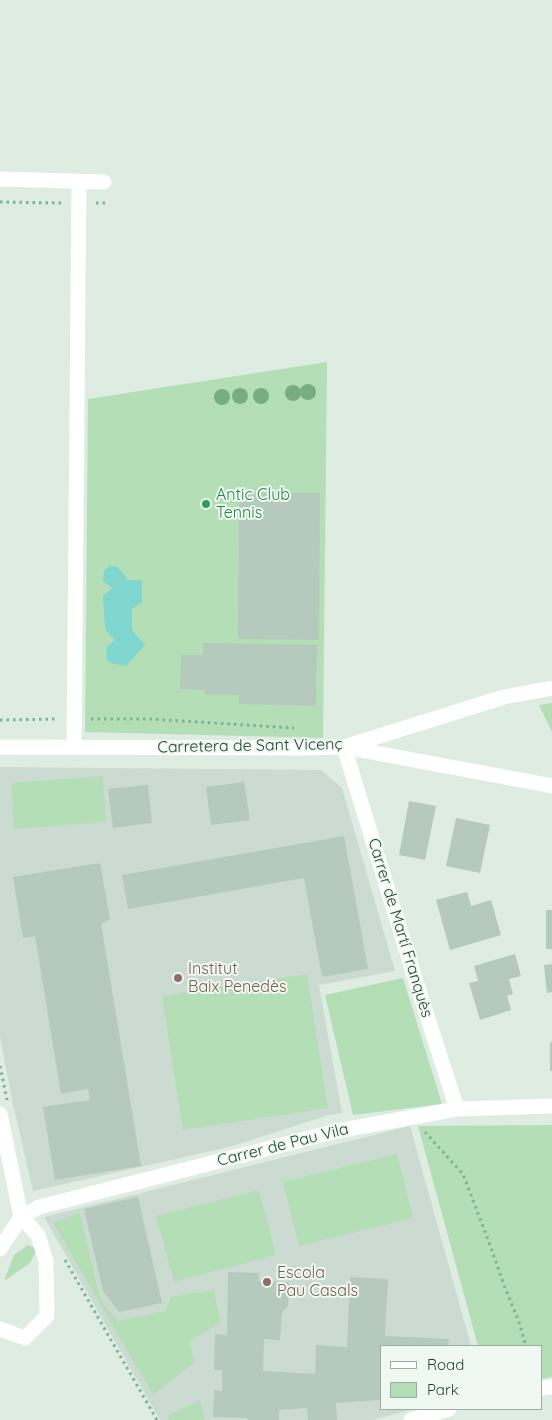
<!DOCTYPE html>
<meta charset="utf-8">
<style>
body{margin:0}
#map{position:relative;width:552px;height:1420px;overflow:hidden;background:#deece2;font-family:Quicksand,sans-serif}
canvas{display:block}
.legend{position:absolute;left:380px;top:1345px;width:162px;height:65px;box-sizing:border-box;background:#eff8f1;border:1px solid #9bada3;margin:0;padding:6px 9px;list-style:none;font-size:15px;color:#1e3d2d}
.legend li{display:flex;align-items:center;gap:10px;height:25px}
.legend b{width:25px;border:1px solid #9bada3}
</style>
<div id="map">
<canvas width="552" height="1420"></canvas>
<ul class="legend">
<li><b style="height:6px;background:#fff"></b>Road</li>
<li><b style="height:14px;background:#b4dfb6"></b>Park</li>
</ul>
</div>
<script>
const g = document.querySelector('canvas').getContext('2d');
g.lineJoin = 'round';
function fillPath(path, color) { g.fillStyle = color; g.fill(path, 'evenodd'); }
const shape = rows => new Path2D(rows.map(r => 'M' + r).join(''));
function strokePath(path, color, width, dash) { g.strokeStyle = color; g.lineWidth = width; g.lineCap = dash ? 'butt' : 'round'; g.setLineDash(dash || []); g.stroke(path); }
function label(font, color, halo, rows, align = 'center') {
  g.font = font + ' Quicksand,sans-serif'; g.lineWidth = 4; g.setLineDash([]); g.textBaseline = 'middle'; g.strokeStyle = halo; g.fillStyle = color; for (const [text, x, y, turn = 0] of rows) {
    g.save(); g.translate(x, y); g.rotate((+turn || 0) * Math.PI / 180); g.textAlign = isNaN(turn) ? turn : align; if (halo) g.strokeText(text, 0, 0); g.fillText(text, 0, 0); g.restore();
  }
}
const built = shape([
 [0,767,321,770,342,788,395,971,319,985,342,1113,329,1115,229,1147,33,1191,13,1104,0,1037],
 [410,1126,471,1346,381,1346,381,1409,413,1409,373,1420,160,1420,44,1217]
]);
const green = shape([
 [327,362,323,738,85,732,88,399],
 [552,703,552,732,539,705],
 [103,776,106,822,14,829,11,783],
 [307,974,328,1108,183,1130,162,996],
 [403,978,442,1104,353,1115,325,995],
 [552,1125,552,1377,541,1379,541,1346,478,1346,418,1126],
 [397,1154,413,1218,299,1246,283,1182],
 [259,1190,276,1255,174,1282,156,1216],
 [80,1213,100,1298,117,1321,165,1311,171,1297,214,1290,220,1323,190,1341,194,1363,153,1395,53,1223],
 [28,1245,37,1249,30,1263,4,1281,14,1255],
 [200,1400,205,1420,169,1420,167,1416]
]);
const water = shape([
 [109,566,118,567,128,580,142,580,142,602,132,609,132,630,145,645,126,666,114,664,107,661,106,647,115,640,105,629,103,596,112,588,103,581,104,571]
]);
const building = shape([
 [239,492,320,493,319,640,238,639],
 [203,643,317,645,316,706,239,704,239,695,205,695,205,690,180,689,181,655,203,655],
 [244,782,250,820,211,825,206,787],
 [148,785,152,823,113,828,108,789],
 [409,801,436,806,425,860,399,855],
 [456,818,490,825,480,873,446,866],
 [344,836,368,969,322,977,304,878,128,909,122,875],
 [100,863,110,919,101,924,141,1166,55,1180,43,1107,90,1100,88,1089,61,1094,35,936,23,938,13,877],
 [467,892,471,906,491,900,501,935,450,950,436,900],
 [546,910,552,910,552,949,546,949],
 [515,954,521,976,509,979,513,994,507,996,511,1010,480,1020,469,983,478,981,474,966],
 [552,964,552,992,547,993,544,965],
 [550,1042,552,1042,552,1071,550,1071],
 [138,1197,162,1303,119,1312,103,1291,84,1209],
 [228,1272,259,1273,259,1281,289,1282,288,1306,282,1312,280,1340,264,1339,263,1371,315,1374,316,1345,347,1347,350,1277,388,1279,385,1336,449,1339,448,1346,381,1346,381,1400,336,1403,337,1420,308,1420,307,1408,279,1410,279,1420,247,1420,248,1418,213,1417,214,1390,222,1391,222,1370,214,1370,215,1334,227,1335]
]);
const path = shape([
 [0,202,62,203],
 [96,203,105,203],
 [91,719,150,719,294,728],
 [0,720,57,719],
 [0,1066,7,1100],
 [425,1132,463,1174,490,1245,504,1285,519,1322,526,1346],
 [65,1260,157,1420]
]);
const minor = shape([
 [0,179,104,182],
 [0,747,306,748,344,747,504,697,552,688],
 [74,747,79,181],
 [457,1109,413,972,344,747,552,786],
 [0,1114,21,1217],
 [0,1249,21,1217,39,1207,337,1131,457,1109,552,1106],
 [0,1329,25,1338,47,1316,46,1261,38,1235,21,1217],
 [541,1388,552,1387],
 [411,1420,449,1409]
]);
const trees = [
 [308,392],
 [293,393],
 [240,396],
 [261,396],
 [222,397]
];
const markers = [
 [206,504,5,"#2e9e5b"],
 [178,978,5,"#8d6e63"],
 [267,1282,5,"#8d6e63"]
];
const leisureNames = [
 ["Antic Club",216,495],
 ["Tennis",216,513]
];
const streetNames = [
 ["Carretera de Sant Vicenç",250,746,-1],
 ["Carrer de Martí Franquès",400,928,73],
 ["Carrer de Pau Vila",283,1145,-14]
];
const educationNames = [
 ["Institut",188,969],
 ["Baix Penedès",188,987],
 ["Escola",277,1273],
 ["Pau Casals",277,1291]
];
fillPath(built, '#ccdbd1');
fillPath(green, '#b4dfb6');
fillPath(water, '#80d7d0');
fillPath(building, '#b6c9bd');
strokePath(path, '#7bb394', 3, [2.5, 4]);
strokePath(minor, '#fff', 15);
g.fillStyle = '#78ac81';
for (const [x, y] of trees) { g.beginPath(); g.arc(x, y, 8, 0, 2 * Math.PI); g.fill(); }
for (const [x, y, r, color] of markers) { const dot = new Path2D(); dot.arc(x, y, r, 0, 2 * Math.PI); g.fillStyle = color; g.fill(dot); strokePath(dot, '#eff8f1', 2); }
label('16px', '#27864d', '#eff8f1', leisureNames, 'left');
label('16px', '#1e3d2d', '#eff8f1', streetNames);
label('16px', '#785e54', '#eff8f1', educationNames, 'left');
</script>
